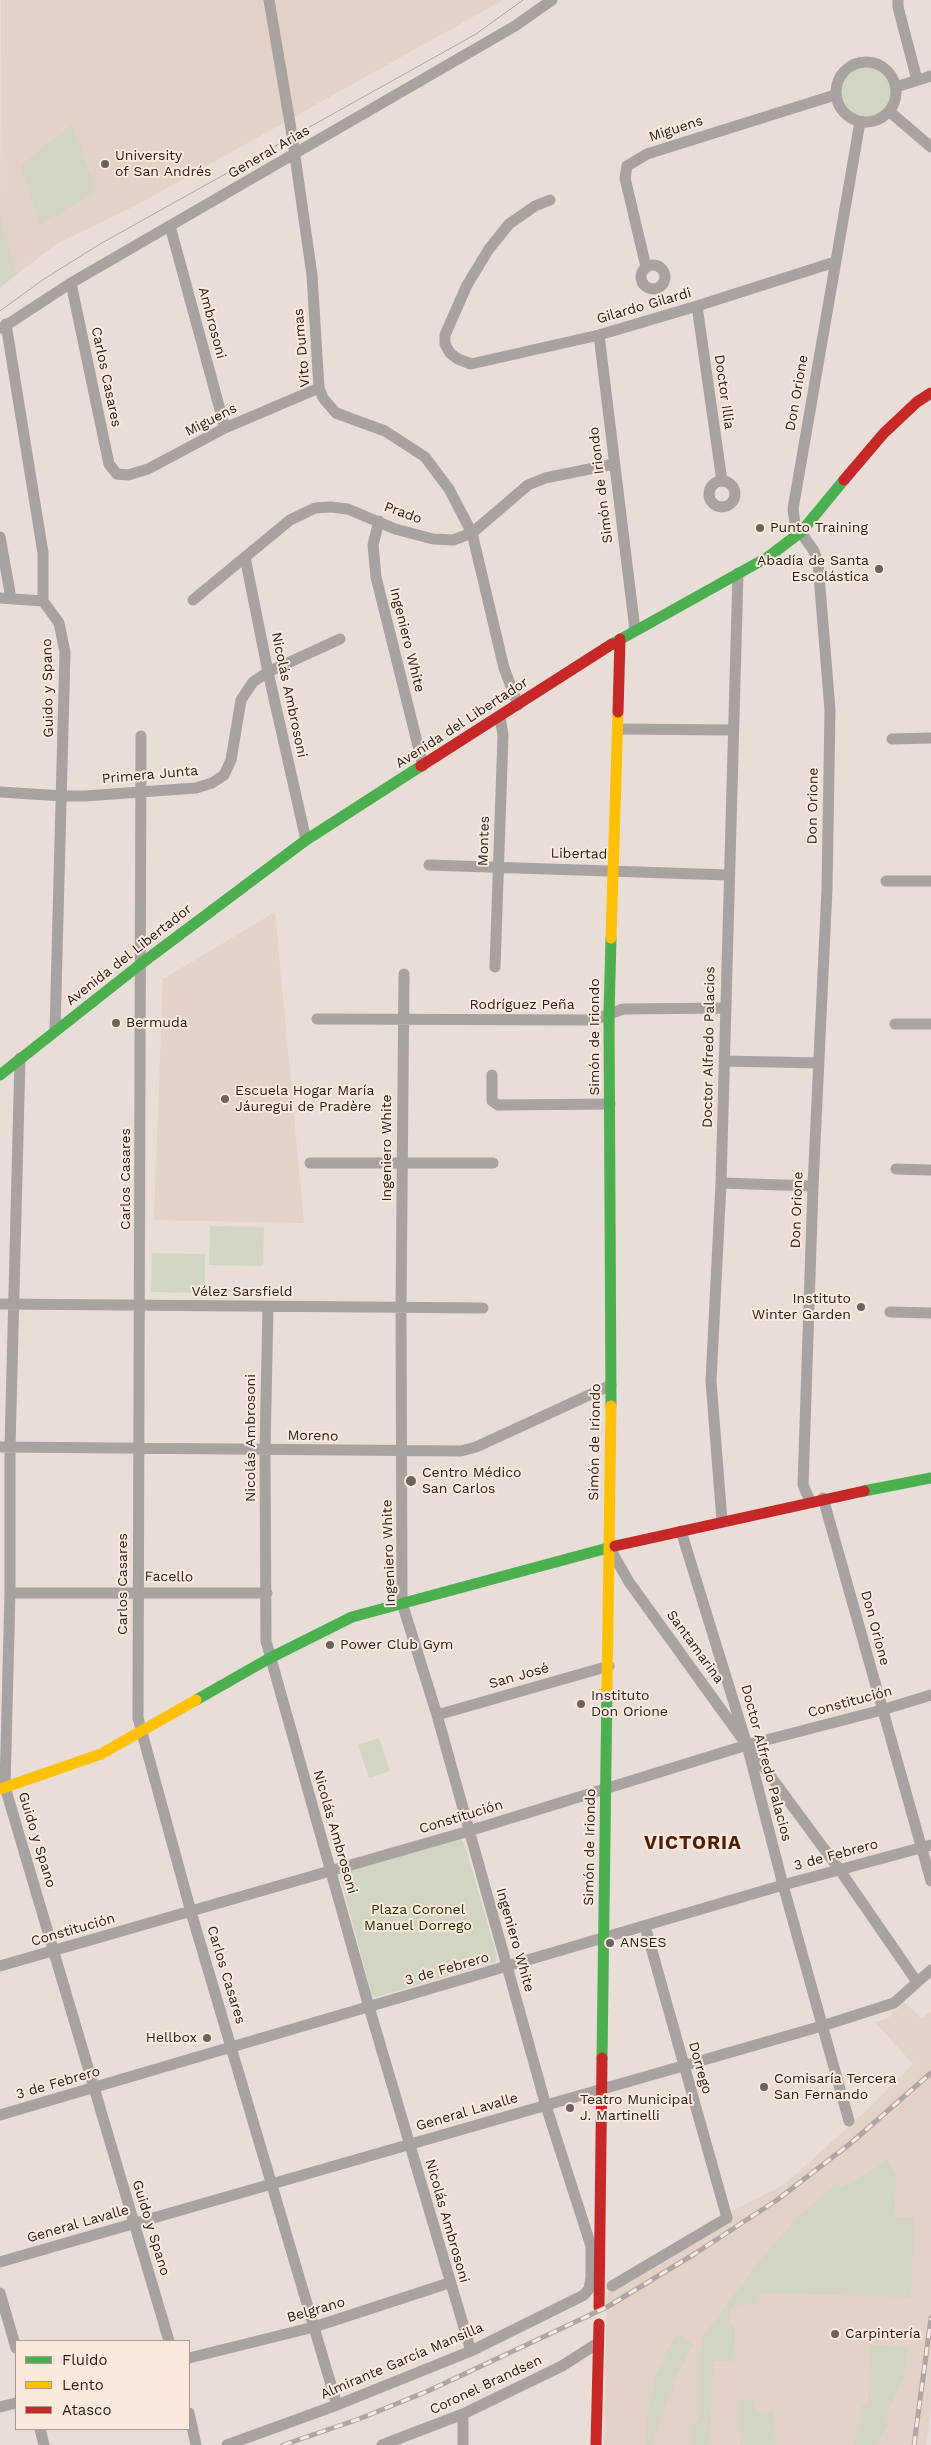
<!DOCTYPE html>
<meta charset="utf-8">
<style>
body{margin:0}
#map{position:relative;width:931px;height:2445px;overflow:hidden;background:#e8ddd7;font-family:"Work Sans",sans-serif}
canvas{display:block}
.legend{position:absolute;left:15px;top:2340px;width:175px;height:90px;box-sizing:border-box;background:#fce9de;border:1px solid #a89991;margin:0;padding:6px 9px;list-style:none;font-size:15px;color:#29221e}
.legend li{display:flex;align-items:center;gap:10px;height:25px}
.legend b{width:25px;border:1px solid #a89991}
</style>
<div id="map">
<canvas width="931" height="2445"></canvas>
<ul class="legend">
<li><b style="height:6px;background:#4caf50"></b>Fluido</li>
<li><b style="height:6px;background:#ffc107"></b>Lento</li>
<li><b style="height:6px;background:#c62828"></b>Atasco</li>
</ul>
</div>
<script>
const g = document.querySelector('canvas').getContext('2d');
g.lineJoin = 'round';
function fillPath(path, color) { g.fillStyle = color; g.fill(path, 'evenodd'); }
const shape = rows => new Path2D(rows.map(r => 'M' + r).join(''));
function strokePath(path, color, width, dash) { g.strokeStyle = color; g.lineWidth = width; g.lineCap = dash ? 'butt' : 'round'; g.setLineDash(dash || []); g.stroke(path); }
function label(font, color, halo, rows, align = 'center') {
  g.font = font + ' "Work Sans",sans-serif'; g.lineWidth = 4; g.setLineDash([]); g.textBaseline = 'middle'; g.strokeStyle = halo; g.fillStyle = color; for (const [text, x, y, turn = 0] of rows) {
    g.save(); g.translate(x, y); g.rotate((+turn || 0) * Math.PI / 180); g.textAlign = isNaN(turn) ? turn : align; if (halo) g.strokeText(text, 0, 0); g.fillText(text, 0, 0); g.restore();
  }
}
const built = shape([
 [1,0,503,0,133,207,58,243,17,274,0,216],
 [275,912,304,1223,154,1220,163,979],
 [904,2002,922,2019,931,2011,931,2410,926,2445,604,2445,607,2295,612,2286,719,2218,785,2184,866,2111,913,2064,875,2022,888,2018]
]);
const green = shape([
 '841 92a25 25 0 1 1 50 0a25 25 0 1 1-50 0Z',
 [72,124,97,192,40,225,21,165],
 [0,216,17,274,0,288],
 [210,1226,264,1227,263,1266,209,1265],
 [152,1253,205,1254,205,1293,151,1292],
 [379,1738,390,1771,369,1778,358,1745],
 [460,1839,464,1843,497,1956,496,1962,376,1997,372,1996,340,1876,344,1872],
 [888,2160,896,2174,894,2217,914,2218,911,2297,760,2293,759,2304,735,2305,730,2310,728,2317,730,2324,735,2328,734,2361,713,2361,710,2445,690,2445,691,2426,698,2421,698,2361,704,2335,766,2252,800,2215,837,2182,841,2188],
 [678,2334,694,2343,676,2378,652,2445,646,2445,648,2407,656,2375,667,2350],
 [869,2345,908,2347,907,2360,903,2378,884,2421,888,2424,876,2445,853,2445,860,2422,861,2405,868,2405],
 [739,2399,755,2401,755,2412,774,2412,776,2445,740,2445]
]);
const street = shape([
 [269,0,292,135,312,275,319,388,323,398,336,413,385,431,425,457,449,489,472,533,504,668,518,705],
 [898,0,898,7,917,80],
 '836 92a30 30 0 1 1 60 0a30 30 0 1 1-60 0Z',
 [896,87,931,76],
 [890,112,931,147],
 [550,200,535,206,509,224,489,249,467,285,445,335,445,344,450,353,458,359,471,364,599,335,697,306,835,262],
 [170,226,225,428],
 '641 277a12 12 0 1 1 24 0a12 12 0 1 1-24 0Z',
 [646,267,625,178,627,166,647,154,835,95],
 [71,283,109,464,117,474,128,475,148,469,225,428,319,388],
 [697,306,722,481],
 [6,324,43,553,43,601,59,623,65,652,55,1031],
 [2,328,71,283,515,26,552,0],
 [599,335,635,630],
 '709 494a13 13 0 1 1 26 0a13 13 0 1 1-26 0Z',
 [379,521,373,545,376,577,423,766],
 [0,537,11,598],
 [245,557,268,672,306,840],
 [0,598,43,601],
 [193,600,290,520,315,508,331,507,348,509,395,529,433,539,453,540,472,533,528,485,545,478,614,464],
 [618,729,732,730],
 [141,736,138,1718,191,1912,337,2405],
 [892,739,931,738],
 [0,792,63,796,85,796,196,788,212,783,224,775,231,760,241,700,253,682,268,672,340,639],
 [429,865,728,875],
 [886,881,931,881],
 [495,967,503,735,500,717],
 [317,1019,594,1020,623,1009,725,1008],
 [895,1024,931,1024],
 [20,1058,10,1447,10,1593,5,1787,169,2341],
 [724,1061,819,1063],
 [492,1075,492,1101,498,1105,610,1104],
 [310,1163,493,1163],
 [896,1169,931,1170],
 [721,1183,813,1186],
 [0,1304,483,1308],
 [268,1307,265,1450,266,1641,369,2007,471,2351],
 [890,1312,931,1313],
 [0,1447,461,1451,476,1447,611,1385],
 [823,1498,931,1881],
 [810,1501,803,1485,813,1186,827,889,830,710,818,563,814,551,795,524,793,509,860,122],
 [722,1521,711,1381,721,1183,738,573],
 [681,1531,747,1745,783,1885,849,2121],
 [609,1547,629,1582,741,1737],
 [10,1593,267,1593],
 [437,1715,609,1666],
 [751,1750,839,1869,917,1982],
 [0,1966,469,1831,747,1745,882,1710,931,1695],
 [0,2115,783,1885,931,1845],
 [0,2262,822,2026,894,2003,931,1970],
 [612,2286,727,2218,645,1926],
 [0,2293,16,2348],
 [189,2358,314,2327,449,2283],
 [0,2407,16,2403],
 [189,2413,196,2445],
 [40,2429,44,2445],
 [227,2445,337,2405,471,2351,584,2295,589,2289,591,2278,591,2246,546,2106,437,1715,402,1603,401,1307,404,974],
 [382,2445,463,2414,562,2366,598,2343],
 [463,2445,463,2414]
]);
const fast = shape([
 [612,644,768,557,801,532,844,480],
 [0,1075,142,963,306,840,421,766],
 [611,1406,609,1014,611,938],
 [864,1491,931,1478],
 [196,1700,270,1658,352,1617,615,1546],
 [602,2058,607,1689]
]);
const slow = shape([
 [611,938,618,712],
 [607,1689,611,1406],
 [0,1789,101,1754,196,1700]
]);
const jam = shape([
 [844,480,884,433,917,402,931,393],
 [618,712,620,639],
 [421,766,612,644],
 [615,1546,864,1491],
 [599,2307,602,2058],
 [596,2445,599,2324]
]);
const tram = shape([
 [0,311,44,279,100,244,476,34,523,0]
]);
const rail = shape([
 [283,2445,359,2419,428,2391,607,2307,696,2253,777,2200,851,2143,931,2073],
 [914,2445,931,2318]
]);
const markers = [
 [105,164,5,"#6c635f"],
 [760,528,5,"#6c635f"],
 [879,569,5,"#6c635f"],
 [116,1023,5,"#6c635f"],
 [225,1099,5,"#6c635f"],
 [861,1307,5,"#6c635f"],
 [411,1481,6,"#6c635f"],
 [330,1645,5,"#6c635f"],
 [581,1704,5,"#6c635f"],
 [610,1943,5,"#6c635f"],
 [207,2038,5,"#6c635f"],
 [764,2087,5,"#6c635f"],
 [570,2108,5,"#6c635f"],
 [835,2334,5,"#6c635f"]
];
const streetNames = [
 ["Miguens",676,129,-18],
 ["General Arias",269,152,-30],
 ["Gilardo Gilardi",644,306,-16],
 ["Ambrosoni",212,323,75],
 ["Vito Dumas",302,348,-95],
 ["Carlos Casares",106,377,78],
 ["Doctor Illia",724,392,82],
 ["Don Orione",797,393,-80],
 ["Miguens",211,420,-27],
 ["Simón de Iriondo",601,485,-97],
 ["Prado",403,513,20],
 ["Ingeniero White",407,640,76],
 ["Guido y Spano",48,688,-91],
 ["Nicolás Ambrosoni",289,695,78],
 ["Avenida del Libertador",462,723,-33],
 ["Primera Junta",150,775,-5],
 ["Don Orione",813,806,-89],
 ["Montes",484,841,-88],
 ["Libertad",579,854,1],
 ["Avenida del Libertador",129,955,-38],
 ["Rodríguez Peña",522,1005],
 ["Simón de Iriondo",595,1037,-90],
 ["Doctor Alfredo Palacios",709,1047,-89],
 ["Ingeniero White",387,1148,-90],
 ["Carlos Casares",126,1179,-90],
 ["Don Orione",797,1210,-88],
 ["Vélez Sarsfield",242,1292],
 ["Moreno",313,1436,1],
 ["Nicolás Ambrosoni",251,1438,-90],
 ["Simón de Iriondo",595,1442,-89],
 ["Ingeniero White",389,1553,-92],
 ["Facello",169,1577,1],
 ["Carlos Casares",123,1584,-90],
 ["Don Orione",875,1628,75],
 ["Santamarina",695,1647,54],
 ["San José",519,1676,-16],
 ["Constitución",850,1702,-15],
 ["Doctor Alfredo Palacios",766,1763,75],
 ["Constitución",461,1817,-17],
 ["Nicolás Ambrosoni",335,1832,74],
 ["Guido y Spano",37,1840,73],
 ["Simón de Iriondo",590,1847,-89],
 ["3 de Febrero",836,1855,-15],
 ["Constitución",73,1930,-16],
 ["Ingeniero White",515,1940,74],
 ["3 de Febrero",447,1969,-16],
 ["Carlos Casares",226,1975,73],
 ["Dorrego",700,2068,74],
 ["3 de Febrero",58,2083,-16],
 ["General Lavalle",467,2112,-16],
 ["Nicolás Ambrosoni",447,2221,74],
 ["General Lavalle",78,2224,-16],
 ["Guido y Spano",151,2228,73],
 ["Belgrano",316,2310,-16],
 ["Almirante García Mansilla",402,2361,-23],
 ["Coronel Brandsen",486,2385,-25]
];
const poiNames = [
 ["University",115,156],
 ["of San Andrés",115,172],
 ["Punto Training",770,528],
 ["Abadía de Santa",869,561,"right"],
 ["Escolástica",869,577,"right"],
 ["Bermuda",126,1023],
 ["Escuela Hogar María",235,1091],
 ["Jáuregui de Pradère",235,1107],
 ["Instituto",851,1299,"right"],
 ["Winter Garden",851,1315,"right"],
 ["Centro Médico",422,1473],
 ["San Carlos",422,1489],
 ["Power Club Gym",340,1645],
 ["Instituto",591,1696],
 ["Don Orione",591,1712],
 ["ANSES",620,1943],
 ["Hellbox",197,2038,"right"],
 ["Comisaría Tercera",774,2079],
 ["San Fernando",774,2095],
 ["Teatro Municipal",580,2100],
 ["J. Martinelli",580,2116],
 ["Carpintería",845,2334]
];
const parkNames = [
 ["Plaza Coronel",418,1910],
 ["Manuel Dorrego",418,1926]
];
const districtNames = [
 ["VICTORIA",693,1843]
];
fillPath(built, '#e4d1c7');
fillPath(green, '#d3d5c3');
strokePath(street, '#a8a2a1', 11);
strokePath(fast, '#4caf50', 11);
strokePath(slow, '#ffc107', 11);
strokePath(jam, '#c62828', 11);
strokePath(tram, '#ada6a4', 1);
strokePath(rail, '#ada6a4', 5);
strokePath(rail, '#fce9de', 3, [9]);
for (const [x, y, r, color] of markers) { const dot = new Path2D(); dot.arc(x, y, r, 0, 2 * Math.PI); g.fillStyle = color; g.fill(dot); strokePath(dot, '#fce9de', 2); }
label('14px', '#29221e', '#fce9de', streetNames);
label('14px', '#29221e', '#fce9de', poiNames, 'left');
label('14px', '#233403', '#fce9de', parkNames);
g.letterSpacing = '1px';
label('bold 19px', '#4e1e07', '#fce9de', districtNames);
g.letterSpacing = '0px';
</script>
